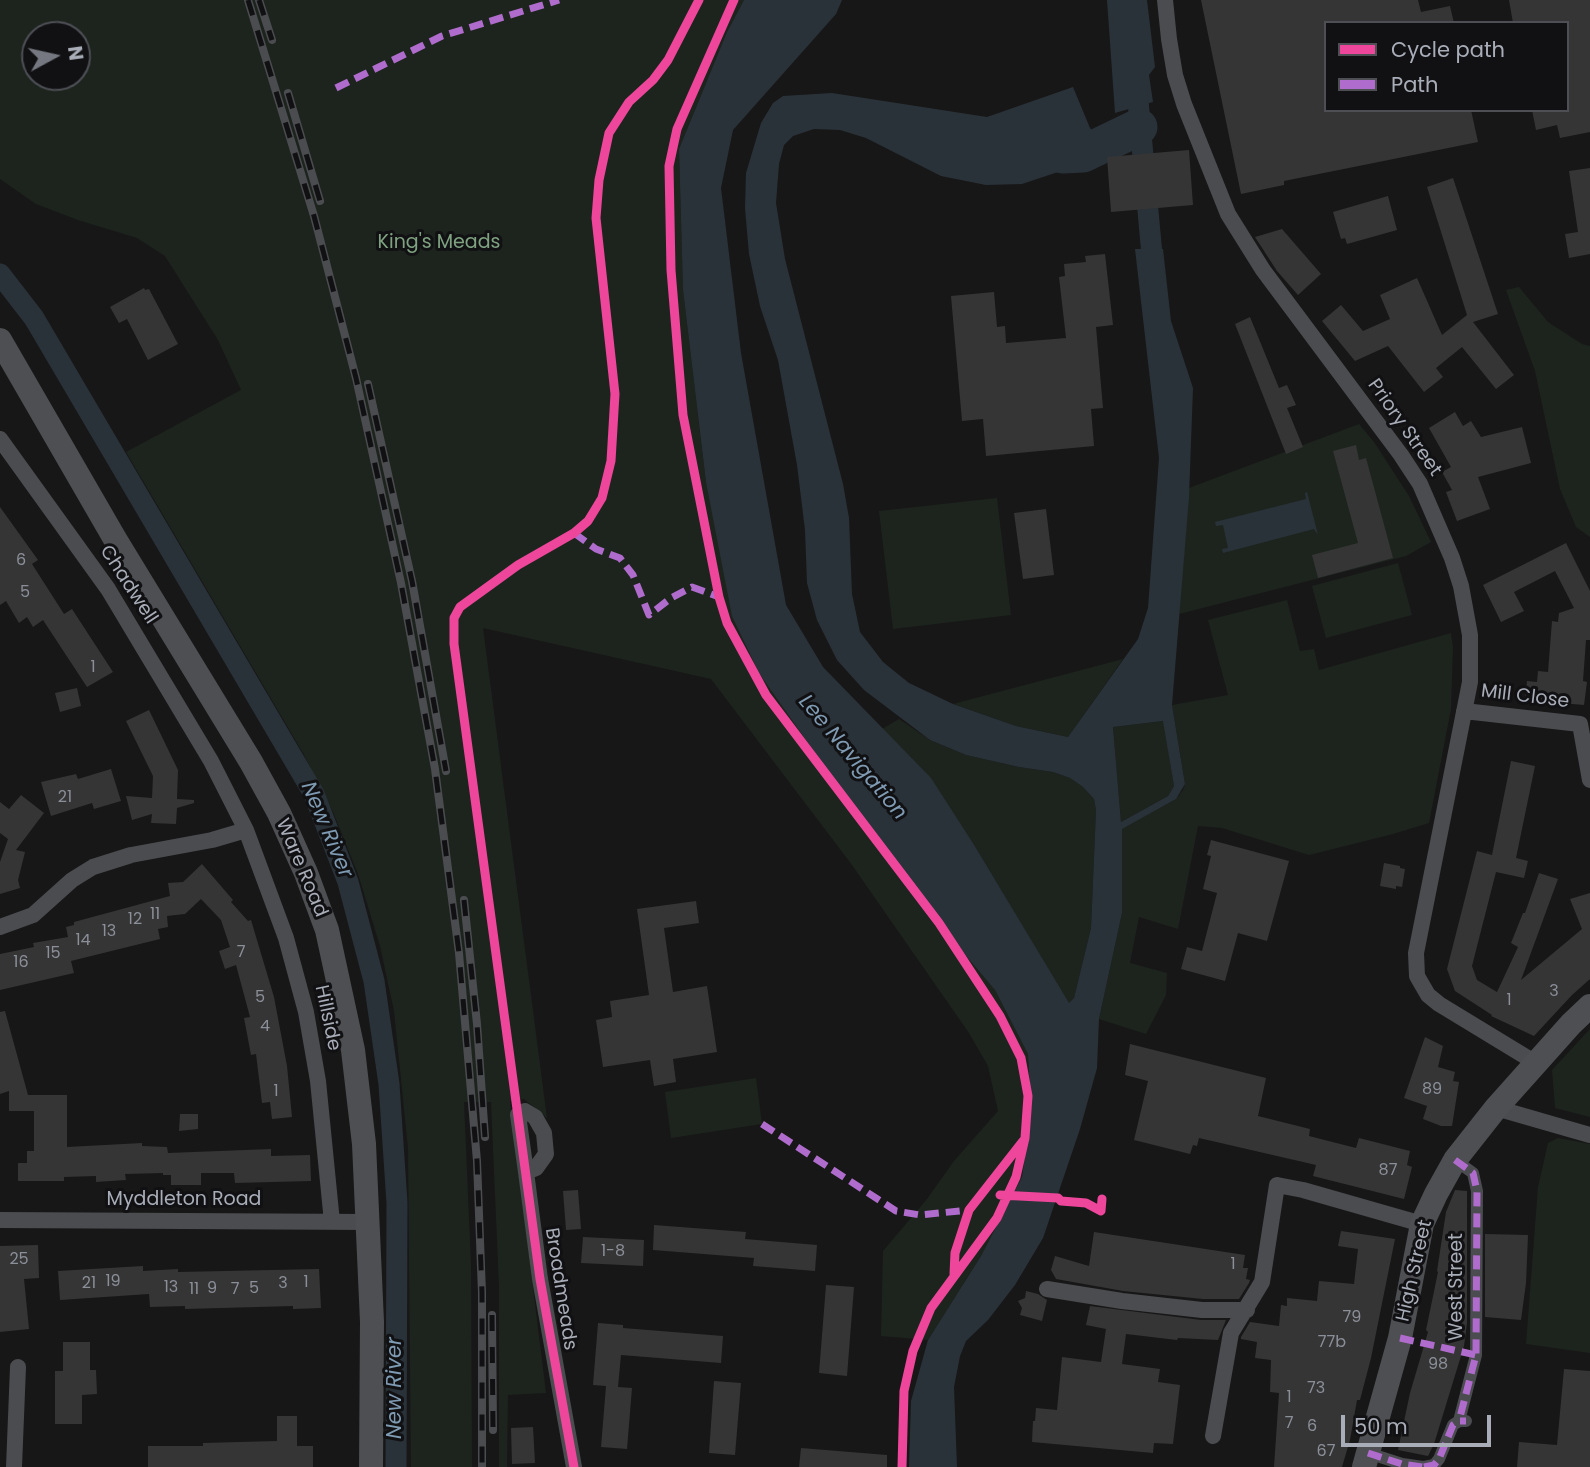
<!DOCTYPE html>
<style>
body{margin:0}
#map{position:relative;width:1590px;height:1467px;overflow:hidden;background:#171717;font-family:Poppins,sans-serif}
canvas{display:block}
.legend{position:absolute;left:1324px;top:21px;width:245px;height:91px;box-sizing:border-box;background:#111113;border:2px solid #4d4f55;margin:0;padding:9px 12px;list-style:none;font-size:21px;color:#a8adb8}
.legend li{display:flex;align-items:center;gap:14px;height:35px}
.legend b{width:35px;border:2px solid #4d4f55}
.north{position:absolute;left:21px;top:21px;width:70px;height:70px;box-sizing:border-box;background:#111113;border:2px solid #4d4f55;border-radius:50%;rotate:82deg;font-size:19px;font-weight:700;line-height:28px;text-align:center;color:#a8adb8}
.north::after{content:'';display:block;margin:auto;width:24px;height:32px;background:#757880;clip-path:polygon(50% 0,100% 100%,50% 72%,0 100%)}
.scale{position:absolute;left:1341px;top:1415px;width:150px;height:32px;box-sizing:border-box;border:4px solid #a8adb8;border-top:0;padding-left:9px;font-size:21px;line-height:24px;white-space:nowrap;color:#a8adb8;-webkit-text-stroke:5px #111113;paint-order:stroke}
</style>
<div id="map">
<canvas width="1590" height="1467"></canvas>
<ul class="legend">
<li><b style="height:9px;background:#ed469a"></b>Cycle path</li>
<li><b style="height:9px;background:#b06ccc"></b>Path</li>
</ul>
<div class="north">N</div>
<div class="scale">50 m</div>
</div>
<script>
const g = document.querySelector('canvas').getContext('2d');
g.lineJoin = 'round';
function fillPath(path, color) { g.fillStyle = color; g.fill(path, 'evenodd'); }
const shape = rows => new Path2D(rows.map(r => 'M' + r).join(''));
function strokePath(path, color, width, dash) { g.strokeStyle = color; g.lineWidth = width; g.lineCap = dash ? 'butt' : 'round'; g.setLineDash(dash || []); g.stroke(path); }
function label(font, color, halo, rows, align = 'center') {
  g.font = font + ' Poppins,sans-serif'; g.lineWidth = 6; g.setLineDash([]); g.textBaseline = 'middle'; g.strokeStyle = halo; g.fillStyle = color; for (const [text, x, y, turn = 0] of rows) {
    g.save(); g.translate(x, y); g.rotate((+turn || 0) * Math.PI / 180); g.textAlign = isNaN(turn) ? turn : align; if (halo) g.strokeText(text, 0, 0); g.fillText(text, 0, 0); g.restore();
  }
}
const green = shape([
 [0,0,744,0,727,32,679,149,683,290,706,482,962,951,995,990,1028,1054,1031,1113,1022,1177,981,1256,928,1340,881,1336,883,1251,927,1199,954,1161,998,1111,988,1066,969,1033,852,865,711,679,483,628,547,1118,524,1099,510,1101,546,1393,508,1395,507,1462,507,1467,499,1467,499,1287,491,1102,464,1102,471,1265,472,1467,411,1467,408,1148,394,1011,380,946,358,874,333,812,303,753,126,452,241,390,218,340,165,256,137,238,78,220,36,204,0,179],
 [35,35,77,35,77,77,35,77],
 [1519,287,1548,322,1582,344,1590,346,1590,537,1576,527,1560,489,1535,371,1506,290],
 [1359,424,1374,442,1409,496,1431,542,1406,556,1179,614,1189,488],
 [997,498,1011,615,893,629,879,511],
 [1398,563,1412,615,1326,638,1312,586],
 [1287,600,1300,651,1314,649,1319,670,1451,633,1453,647,1451,709,1429,823,1393,834,1309,855,1222,828,1198,826,1178,929,1139,917,1130,963,1167,973,1166,995,1146,1034,1099,1019,1122,913,1121,829,1176,799,1183,790,1185,784,1172,705,1228,695,1208,620],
 [1123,659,1068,737,1016,726,953,704],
 [899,719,930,740,966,755,1019,767,1053,772,1070,778,1083,787,1094,799,1096,810,1091,928,1074,998,1069,1004,976,848,882,729],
 [1164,721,1174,786,1168,796,1121,822,1113,727],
 [1590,1029,1590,1117,1555,1108,1552,1070],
 [756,1078,762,1124,671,1138,665,1092],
 [1558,1138,1590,1144,1590,1353,1526,1344,1538,1187,1548,1143]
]);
const water = shape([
 [744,0,842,0,836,14,733,130,721,188,741,353,786,605,823,667,931,778,976,848,1069,1003,1074,998,1091,928,1096,810,1094,799,1083,787,1070,778,1053,772,1019,767,966,755,930,740,864,690,837,660,817,620,807,583,805,530,797,465,778,360,760,306,749,254,745,208,746,173,761,123,773,103,783,96,832,93,987,117,1073,87,1090,128,1097,136,1107,136,1109,147,1091,161,1022,184,986,185,941,176,866,138,840,130,814,129,793,136,784,145,779,164,776,203,785,259,843,484,849,518,852,594,860,632,883,662,909,683,953,704,1016,726,1068,737,1138,639,1148,608,1159,458,1135,249,1163,249,1171,321,1193,388,1189,497,1172,705,1185,784,1176,799,1122,829,1122,913,1099,1019,1097,1068,1080,1129,1043,1238,1015,1285,988,1320,966,1341,960,1356,954,1387,957,1467,909,1467,911,1401,928,1340,981,1256,1022,1177,1031,1113,1028,1054,995,990,962,951,830,774,759,673,732,616,706,482,683,290,679,149,727,32],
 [1163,721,1174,786,1168,796,1121,822,1113,727],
 [1107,0,1147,0,1155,67,1149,75,1153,102,1115,113],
 [1307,492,1318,535,1314,529,1223,553,1222,549,1228,548,1223,525,1216,526,1215,522,1306,499,1305,493]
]);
const canal = shape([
 [1136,79,1154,277],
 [0,274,34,318,314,794,348,882,374,981,389,1084,397,1203,396,1467]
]);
const river = shape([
 [1063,155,1083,154,1139,127]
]);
const building = shape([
 [1201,0,1418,0,1421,12,1450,6,1454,23,1326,23,1326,110,1471,110,1478,142,1284,181,1284,185,1241,194],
 [1509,0,1590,0,1590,132,1560,138,1557,125,1536,130,1532,110,1567,110,1567,23,1513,23],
 [1189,150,1193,205,1111,212,1107,157],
 [1590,168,1590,254,1569,258,1565,234,1578,232,1569,171],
 [1453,178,1498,314,1473,322,1514,375,1496,389,1462,347,1436,368,1443,377,1424,392,1388,346,1355,361,1322,321,1341,305,1363,331,1390,319,1380,295,1417,278,1442,335,1467,315,1427,187],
 [1388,196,1397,230,1347,244,1345,238,1341,239,1333,212],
 [1282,229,1321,274,1298,295,1277,271,1255,237],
 [1105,254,1113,325,1096,327,1103,408,1091,409,1094,446,986,456,983,419,962,421,951,296,994,292,997,327,1005,326,1006,343,1066,338,1059,277,1065,276,1064,264,1086,262,1085,256],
 [144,288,145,290,149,289,178,344,148,360,127,319,119,323,110,307],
 [1250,317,1279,388,1287,385,1296,405,1287,408,1303,447,1286,454,1235,324],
 [1455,412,1463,426,1471,421,1481,437,1522,427,1531,463,1478,477,1490,509,1457,521,1446,492,1452,490,1442,472,1451,467,1429,428],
 [1356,445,1359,460,1366,458,1393,558,1318,578,1312,555,1358,543,1333,451],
 [0,507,38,560,32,564,64,614,72,609,113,672,87,687,43,620,33,627,27,617,19,623,6,601,0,605],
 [1046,509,1054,575,1023,579,1014,513],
 [1566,543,1590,591,1590,640,1586,640,1583,681,1587,682,1584,705,1525,700,1527,681,1537,682,1538,671,1548,672,1552,621,1558,622,1559,613,1574,608,1555,571,1514,592,1524,611,1501,622,1483,585],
 [77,688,81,706,60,712,55,693],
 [149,710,178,770,177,799,194,800,194,803,177,808,176,824,151,823,152,814,132,820,126,796,152,798,153,776,126,721],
 [1511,761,1535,766,1516,858,1528,861,1524,878,1496,872,1472,966,1477,980,1497,992,1518,947,1511,943,1523,913,1525,913,1539,873,1558,879,1521,980,1582,929,1570,899,1590,893,1590,979,1572,995,1534,1036,1491,1016,1492,1015,1455,991,1447,969,1477,851,1492,855],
 [111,769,121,801,94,809,92,803,51,816,41,782,76,774,78,779],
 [21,795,44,813,16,850,25,852,18,880,20,888,0,894,0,862,8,839,0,833,0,802,9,809],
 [1211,840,1289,861,1267,941,1238,933,1225,981,1181,969,1187,947,1202,951,1217,893,1203,889,1211,856,1207,855],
 [1384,863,1400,866,1400,868,1405,869,1402,887,1396,886,1396,889,1380,886],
 [202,864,233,900,231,902,248,921,251,920,274,997,287,1066,292,1117,272,1119,270,1102,262,1103,256,1054,251,1055,244,1018,250,1017,236,965,225,969,219,951,230,947,221,920,201,899,185,914,167,916,168,927,158,929,160,939,71,961,74,973,0,990,0,954,34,947,33,943,68,937,66,927,74,925,74,922,170,896,168,883,183,882],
 [696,901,699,923,664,928,673,992,707,986,717,1052,673,1059,676,1082,654,1086,650,1060,603,1067,596,1020,612,1017,610,1001,649,995,637,909],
 [5,1011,28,1095,67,1095,67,1147,142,1143,142,1146,167,1147,168,1153,271,1149,271,1156,310,1155,311,1181,235,1183,234,1173,201,1173,201,1185,171,1185,171,1175,163,1175,163,1173,125,1174,126,1180,96,1182,96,1176,64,1177,64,1181,18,1181,18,1163,27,1163,27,1151,34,1151,34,1111,9,1111,9,1091,0,1094,0,1012],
 [1425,1037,1443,1046,1438,1067,1455,1072,1453,1081,1459,1082,1452,1126,1441,1126,1423,1119,1427,1106,1404,1098],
 [1130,1044,1266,1078,1258,1116,1310,1129,1309,1136,1356,1148,1359,1138,1410,1151,1407,1165,1412,1167,1404,1199,1313,1176,1316,1165,1199,1138,1197,1146,1193,1145,1190,1154,1134,1140,1148,1081,1125,1075],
 [180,1114,198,1114,198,1129,179,1131],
 [578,1190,581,1229,566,1230,563,1191],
 [1455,1190,1467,1191,1467,1323,1464,1346,1434,1444,1428,1456,1398,1450,1410,1393,1428,1332,1426,1330,1438,1272,1437,1271,1446,1212],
 [654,1225,746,1232,745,1239,817,1245,815,1271,753,1266,754,1258,653,1250],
 [1341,1231,1395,1239,1371,1358,1360,1400,1357,1400,1350,1440,1342,1467,1274,1467,1279,1393,1270,1392,1271,1360,1255,1358,1257,1342,1241,1339,1241,1337,1250,1322,1279,1326,1281,1305,1287,1306,1287,1298,1317,1301,1319,1281,1354,1284,1358,1249,1338,1246],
 [1094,1232,1245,1255,1243,1268,1248,1268,1246,1279,1250,1280,1249,1283,1239,1299,1203,1299,1123,1291,1056,1279,1051,1270,1055,1256,1089,1266],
 [1485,1234,1528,1235,1526,1283,1521,1320,1485,1317],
 [583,1237,644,1240,643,1266,581,1263],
 [38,1245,39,1278,24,1279,29,1329,0,1332,0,1246],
 [143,1266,143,1271,178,1269,178,1272,319,1269,321,1308,293,1309,293,1306,185,1309,185,1306,150,1307,149,1294,60,1300,58,1271],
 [826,1285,854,1287,847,1376,819,1373],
 [1026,1291,1038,1294,1047,1300,1042,1321,1020,1315,1022,1308,1018,1301,1025,1298],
 [1090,1306,1201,1320,1226,1320,1218,1340,1178,1338,1177,1340,1126,1334,1122,1364,1160,1369,1158,1382,1180,1385,1173,1444,1154,1443,1153,1453,1032,1442,1033,1421,1035,1421,1036,1408,1057,1410,1062,1357,1101,1362,1106,1329,1086,1325],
 [598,1323,623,1325,623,1328,723,1336,721,1363,621,1355,618,1387,632,1388,627,1449,601,1447,606,1386,593,1385],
 [63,1342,90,1342,90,1370,96,1370,97,1394,82,1395,82,1424,55,1424,55,1371,63,1371],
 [1564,1369,1590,1371,1590,1467,1517,1467,1519,1442,1557,1445],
 [714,1381,741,1383,735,1455,709,1453],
 [277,1416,297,1416,297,1446,313,1446,313,1467,148,1467,148,1446,203,1446,203,1443,277,1441],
 [533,1427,535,1463,512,1464,511,1428],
 [801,1448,887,1455,887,1467,799,1467]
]);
const pedestrian = shape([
 [1455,1160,1473,1173,1477,1191,1476,1355,1459,1421],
 [1368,1453,1402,1464,1423,1467],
 [1424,1467,1434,1465,1439,1459,1453,1425,1459,1421,1466,1421]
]);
const minor = shape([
 [1165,0,1169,39,1175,75,1184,104,1228,214,1263,270,1401,455,1420,484,1452,558,1461,586,1470,635,1470,682,1416,953,1417,976,1428,995,1439,1004,1536,1063],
 [0,439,108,589,211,761,246,830,286,938,306,1012,318,1081,332,1222],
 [1464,711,1580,724,1590,780],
 [0,927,33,915,72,880,93,867,131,855,212,840,246,830],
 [1496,1108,1590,1135],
 [526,1172,536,1168,546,1154,544,1133,535,1117,525,1111,518,1115,526,1172,540,1279,574,1467],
 [0,1220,367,1222],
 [1047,1289,1122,1301,1202,1310,1247,1310],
 [1213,1436,1231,1333,1262,1282,1277,1185,1303,1190,1422,1224],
 [14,1467,18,1367]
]);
const primary = shape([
 [0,340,115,539,251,762,279,813,306,873,327,930,353,1050,364,1144,372,1322,371,1467],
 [1364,1467,1400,1338,1422,1224,1436,1194,1455,1160,1496,1108,1571,1024,1590,1006]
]);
const rail = shape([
 [248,0,314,216,356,378,401,583,435,769,459,953,477,1161,482,1293,482,1467],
 [259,0,272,40],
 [288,93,320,201],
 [368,384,412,581,446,771],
 [464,900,477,1024,485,1137],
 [492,1315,493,1430]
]);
const quiet = shape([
 [336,88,442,36,559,0],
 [574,533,596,549,620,558,633,575,649,615,671,598,692,587,719,597],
 [762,1124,896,1211,920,1215,969,1210],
 [1455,1160,1473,1173,1477,1191,1476,1355,1459,1421],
 [1400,1338,1476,1355],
 [1368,1453,1402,1464,1423,1467],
 [1424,1467,1434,1465,1439,1459,1453,1425,1459,1421,1466,1421]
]);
const cycleway = shape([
 [734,0,677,129,669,166,671,270,683,415,719,597,727,623,766,695,939,923,1000,1016,1021,1058,1028,1096,1025,1138,1016,1177,997,1218,931,1308,913,1351,904,1391,902,1467],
 [1000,1195,1058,1198,1061,1201,1086,1203,1101,1211,1102,1199],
 [954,1274,955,1253,969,1210,1023,1141],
 [574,1467,540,1279,454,644,454,618,460,607,518,565,574,533,588,521,602,498,611,461,615,394,596,218,599,180,609,133,629,102,653,80,668,60,699,0]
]);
const numberNames = [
 ["6",21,561],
 ["5",25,593],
 ["1",93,668],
 ["21",65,798],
 ["11",155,915],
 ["12",135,920],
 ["13",109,932],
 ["14",83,941],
 ["7",241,953],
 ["15",53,954],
 ["16",21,963],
 ["3",1554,992],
 ["5",260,998],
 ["1",1509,1001],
 ["4",265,1027],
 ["89",1432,1090],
 ["1",276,1092],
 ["87",1388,1171],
 ["1-8",613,1252],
 ["25",19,1260],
 ["1",1233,1265],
 ["19",113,1282],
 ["1",306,1283],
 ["21",89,1284],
 ["3",283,1284],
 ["13",171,1288],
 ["9",212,1289],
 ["5",254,1289],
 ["11",194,1290],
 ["7",235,1290],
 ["79",1352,1318],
 ["77b",1332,1343],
 ["98",1438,1365],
 ["73",1316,1389],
 ["1",1289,1398],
 ["7",1289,1424],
 ["6",1312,1427],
 ["67",1326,1452]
];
const parkNames = [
 ["King's Meads",439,243]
];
const streetNames = [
 ["Priory Street",1404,428,55],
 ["Chadwell",128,585,57],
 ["Mill Close",1525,697,7],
 ["Ware Road",301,868,67],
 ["Hillside",327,1018,78],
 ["Myddleton Road",184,1200],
 ["High Street",1415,1271,-77],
 ["West Street",1457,1287,-90],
 ["Broadmeads",560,1289,81]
];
const waterNames = [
 ["Lee Navigation",852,758,50],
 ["New River",326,830,67],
 ["New River",396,1388,-90]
];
fillPath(green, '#1d241e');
fillPath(water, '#2a3239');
strokePath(canal, '#2a3239', 21);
strokePath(river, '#2a3239', 37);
fillPath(building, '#353536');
strokePath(pedestrian, '#4b4c50', 12);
strokePath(minor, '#4b4c50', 16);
strokePath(primary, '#4d4f52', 24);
strokePath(rail, '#4b4c4f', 8);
strokePath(rail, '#111113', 5, [16]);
strokePath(quiet, '#b06ccc', 7, [14, 7]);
strokePath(cycleway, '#ed469a', 9);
label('16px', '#8b8f98', null, numberNames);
label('19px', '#7fa381', '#111113', parkNames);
label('19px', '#a8adb8', '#111113', streetNames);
label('italic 21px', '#7f9bb3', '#111113', waterNames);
</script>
